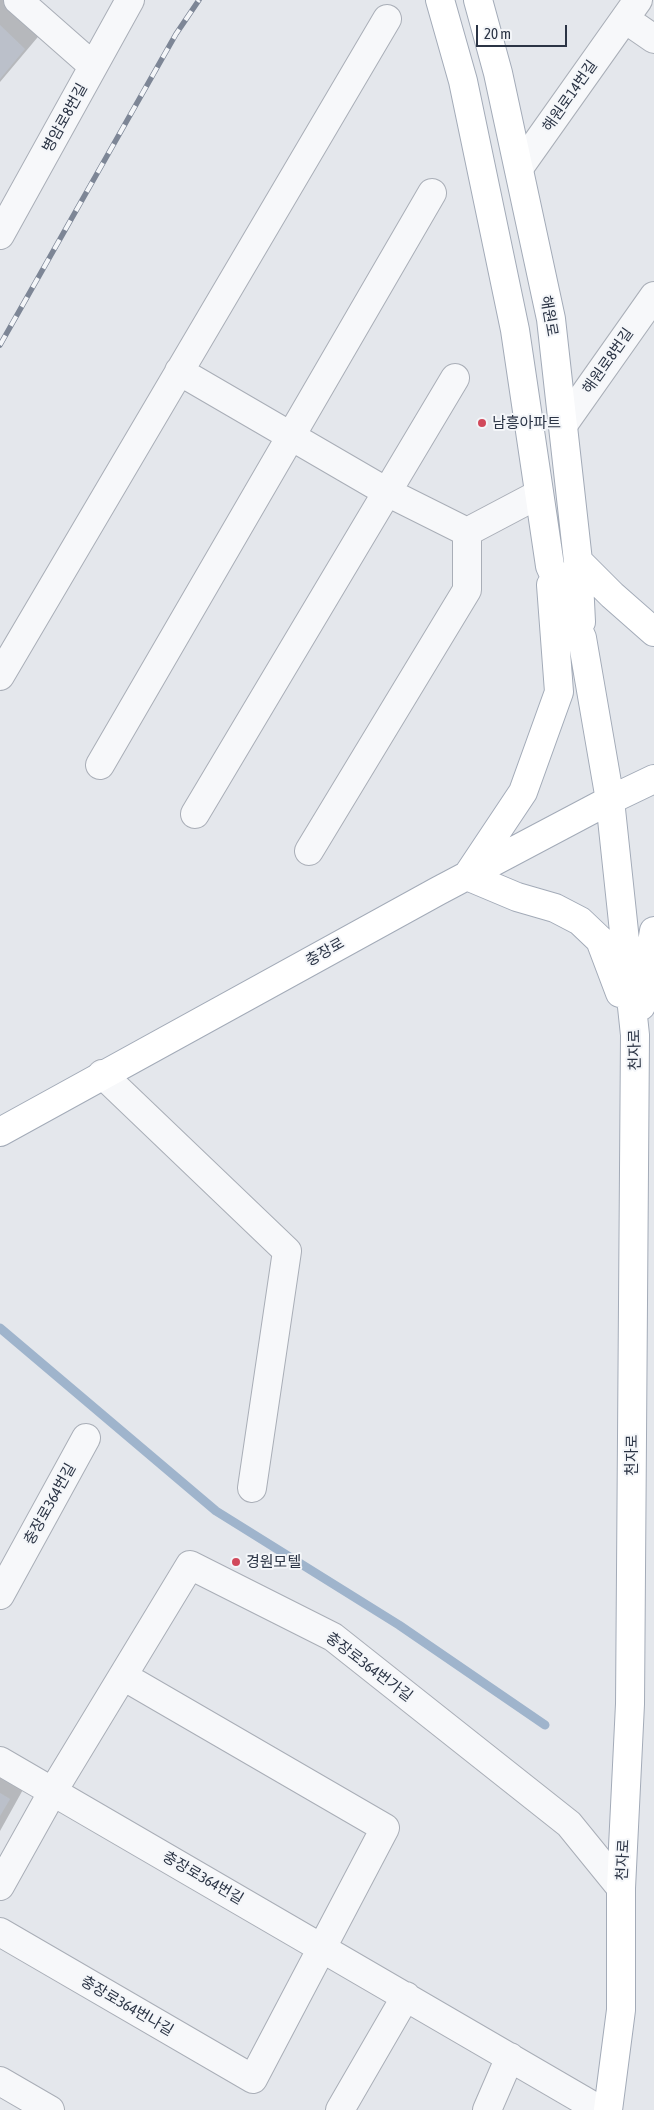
<!DOCTYPE html>
<meta charset="utf-8">
<style>
body{margin:0}
#map{position:relative;width:654px;height:2110px;overflow:hidden;background:#e4e7ec;font-family:"Asap Condensed",sans-serif}
canvas{display:block}
.scale{position:absolute;left:476px;top:25px;width:91px;height:22px;box-sizing:border-box;border:2px solid #2b3445;border-top:0;padding-left:6px;font-size:15px;line-height:18px;white-space:nowrap;color:#2b3445;-webkit-text-stroke:4px #f4f6f9;paint-order:stroke}
</style>
<div id="map">
<canvas width="654" height="2110"></canvas>
<div class="scale">20 m</div>
</div>
<script>
const g = document.querySelector('canvas').getContext('2d');
g.lineJoin = 'round';
function fillPath(path, color) { g.fillStyle = color; g.fill(path, 'evenodd'); }
const shape = rows => new Path2D(rows.map(r => 'M' + r).join(''));
function strokePath(path, color, width, dash) { g.strokeStyle = color; g.lineWidth = width; g.lineCap = dash ? 'butt' : 'round'; g.setLineDash(dash || []); g.stroke(path); }
function label(font, color, halo, rows, align = 'center') {
  g.font = font + ' "Asap Condensed","Noto Sans KR",sans-serif'; g.lineWidth = 4; g.setLineDash([]); g.textBaseline = 'middle'; g.strokeStyle = halo; g.fillStyle = color; for (const [text, x, y, turn = 0] of rows) {
    g.save(); g.translate(x, y); g.rotate((+turn || 0) * Math.PI / 180); g.textAlign = isNaN(turn) ? turn : align; if (halo) g.strokeText(text, 0, 0); g.fillText(text, 0, 0); g.restore();
  }
}
const shadow = shape([
 [0,0,33,0,53,19,0,82],
 [0,1760,30,1777,0,1831]
]);
const stream = shape([
 [0,1328,216,1511,399,1625,545,1725]
]);
const building = shape([
 [0,25,25,49,0,79],
 [0,1793,10,1799,0,1816]
]);
const minor = shape([
 [18,0,93,66],
 [625,19,654,39],
 [519,168,638,0],
 [0,235,130,0],
 [179,371,387,492,467,532,467,590,309,851],
 [563,425,654,296],
 [467,532,539,494],
 [0,676,387,19],
 [100,765,432,193],
 [195,814,455,378],
 [102,1074,287,1251,252,1488],
 [0,1595,86,1438],
 [0,1761,600,2110],
 [0,1886,53,1791,190,1565,333,1637,569,1824,621,1888],
 [0,1932,253,2079,385,1828,123,1676],
 [0,2081,50,2110],
 [340,2110,406,1996],
 [487,2110,510,2057]
]);
const major = shape([
 [440,0,463,81,515,330,550,566,582,638,610,800,635,1035,630,1704,621,1888,621,2010,608,2110],
 [478,0,498,73,551,319,578,561,581,622],
 [578,561,612,595,654,632],
 [551,585,559,692,523,792,467,876,517,897,555,908,580,921,600,940,620,993],
 [641,1006,654,931],
 [0,1132,438,891,610,800,654,779]
]);
const rail = shape([
 [0,345,176,34,199,0]
]);
const markers = [
 [482,423,5,"#d1495b"],
 [236,1562,5,"#d1495b"]
];
const streetNames = [
 ["해원로14번길",570,96,-55],
 ["병암로8번길",65,118,-61],
 ["해원로",549,316,80],
 ["해원로8번길",608,361,-55],
 ["충장로",325,952,-29],
 ["천자로",635,1050,-91],
 ["천자로",632,1455,-90],
 ["충장로364번길",50,1504,-61],
 ["충장로364번가길",369,1667,37],
 ["천자로",623,1860,-87],
 ["충장로364번길",203,1878,30],
 ["충장로364번나길",127,2006,30]
];
const poiNames = [
 ["남흥아파트",492,423],
 ["경원모텔",246,1562]
];
fillPath(shadow, '#0003');
strokePath(stream, '#9fb4cc', 9);
fillPath(building, '#bbc0ca');
strokePath(minor, '#a9aeb7', 30);
strokePath(major, '#a3abb8', 30);
strokePath(minor, '#f7f8fa', 28);
strokePath(major, '#fff', 28);
strokePath(rail, '#7d8696', 5.5);
strokePath(rail, '#f4f6f9', 4, [11]);
for (const [x, y, r, color] of markers) { const dot = new Path2D(); dot.arc(x, y, r, 0, 2 * Math.PI); g.fillStyle = color; g.fill(dot); strokePath(dot, '#f4f6f9', 2); }
label('15px', '#2b3445', '#f4f6f9', streetNames);
label('15px', '#2b3445', '#f4f6f9', poiNames, 'left');
</script>
